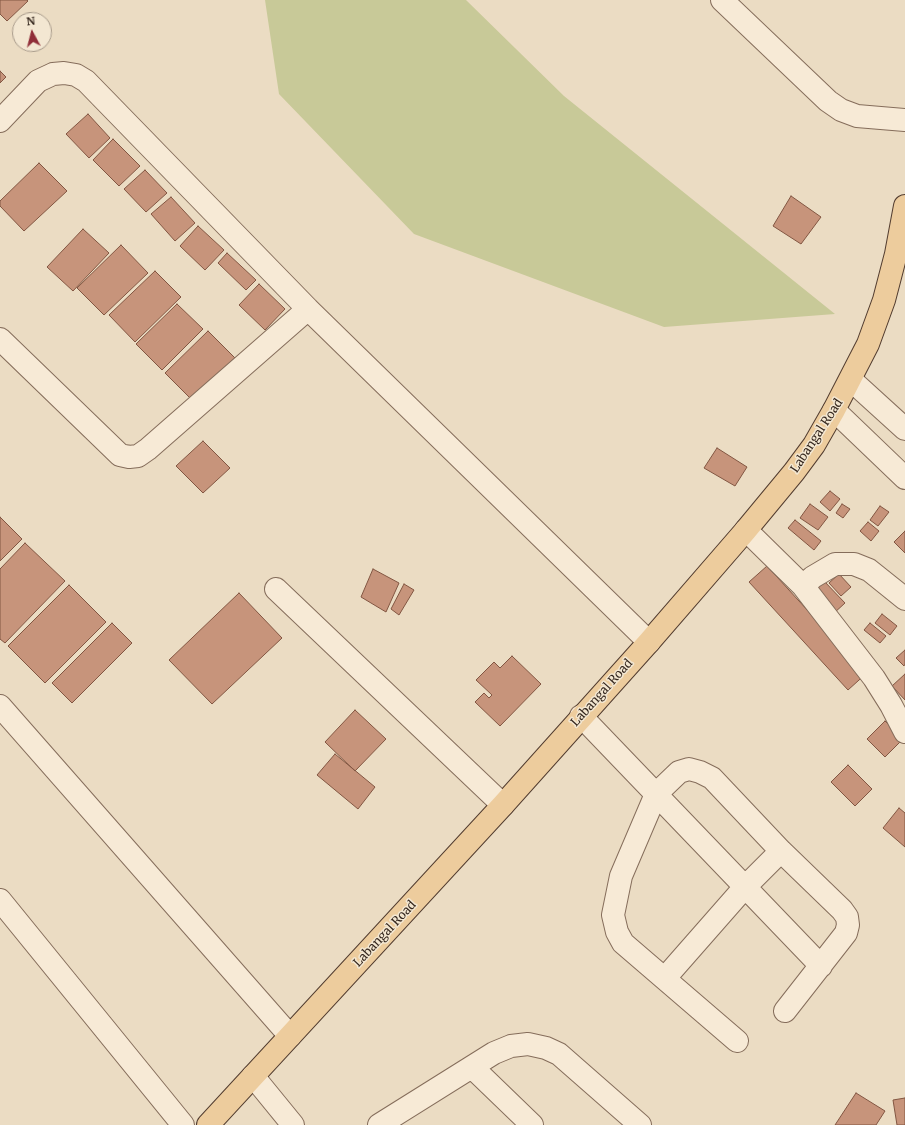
<!DOCTYPE html>
<style>
body{margin:0}
#map{position:relative;width:905px;height:1125px;overflow:hidden;background:#ebdcc3;font-family:Merriweather,serif}
canvas{display:block}
.north{position:absolute;left:12px;top:12px;width:40px;height:40px;box-sizing:border-box;background:#f3e7d2;border:1px solid #a79a8a;border-radius:50%;rotate:353deg;font-size:11px;font-weight:700;line-height:16px;text-align:center;color:#35271e}
.north::after{content:'';display:block;margin:auto;width:14px;height:18px;background:#902e38;clip-path:polygon(50% 0,100% 100%,50% 72%,0 100%)}
</style>
<div id="map">
<canvas width="905" height="1125"></canvas>
<div class="north">N</div>
</div>
<script>
const g = document.querySelector('canvas').getContext('2d');
g.lineJoin = 'round';
function fillPath(path, color) { g.fillStyle = color; g.fill(path, 'evenodd'); }
const shape = rows => new Path2D(rows.map(r => 'M' + r).join(''));
function strokePath(path, color, width, dash) { g.strokeStyle = color; g.lineWidth = width; g.lineCap = dash ? 'butt' : 'round'; g.setLineDash(dash || []); g.stroke(path); }
function label(font, color, halo, rows, align = 'center') {
  g.font = font + ' Merriweather,serif'; g.lineWidth = 3; g.setLineDash([]); g.textBaseline = 'middle'; g.strokeStyle = halo; g.fillStyle = color; for (const [text, x, y, turn = 0] of rows) {
    g.save(); g.translate(x, y); g.rotate((+turn || 0) * Math.PI / 180); g.textAlign = isNaN(turn) ? turn : align; if (halo) g.strokeText(text, 0, 0); g.fillText(text, 0, 0); g.restore();
  }
}
const green = shape([
 [265,0,466,0,564,96,835,314,664,327,414,234,279,94]
]);
const building = shape([
 [0,0,27,0,28,1,7,21,0,14,0,0],
 [0,71,6,77,0,83,0,71],
 [88,114,110,138,89,158,66,134,88,114],
 [113,139,140,166,119,186,93,160,113,139],
 [39,163,67,191,24,231,0,206,0,201,39,163],
 [145,170,167,193,146,212,124,189,145,170],
 [791,196,821,217,801,244,773,226,791,196],
 [171,197,195,223,175,241,151,214,171,197],
 [198,226,224,250,205,270,180,246,198,226],
 [83,229,109,253,73,291,47,267,83,229],
 [121,245,148,273,104,315,77,288,121,245],
 [227,253,256,280,246,290,218,263,227,253],
 [155,271,181,297,135,342,109,315,155,271],
 [259,284,285,309,265,330,239,305,259,284],
 [177,304,203,329,162,370,136,344,177,304],
 [208,331,235,358,192,400,165,373,208,331],
 [203,441,230,468,203,493,176,466,203,441],
 [717,448,747,467,735,486,704,468,717,448],
 [830,491,840,499,830,511,820,502,830,491],
 [810,504,828,517,818,530,800,518,810,504],
 [842,504,850,509,843,518,836,513,842,504],
 [880,506,889,512,878,526,870,520,880,506],
 [0,517,22,539,0,561,0,517],
 [795,520,821,541,814,550,788,528,795,520],
 [868,522,879,531,871,541,860,531,868,522],
 [905,531,905,553,894,542,905,531],
 [25,543,65,581,5,643,0,639,0,569,25,543],
 [767,566,820,624,869,671,848,690,749,582,767,566],
 [373,569,399,583,386,612,361,597,373,569],
 [839,574,851,587,841,596,829,583,839,574],
 [824,581,845,603,833,614,812,592,824,581],
 [404,584,414,590,399,615,391,609,404,584],
 [69,585,106,622,45,683,8,646,69,585],
 [239,593,282,638,212,704,169,660,239,593],
 [882,614,897,626,890,635,875,623,882,614],
 [112,623,132,643,72,703,52,683,112,623],
 [870,623,886,636,880,643,864,630,870,623],
 [905,650,905,664,904,666,896,658,905,650],
 [512,656,541,684,500,726,475,702,484,693,489,698,492,695,476,680,494,662,500,668,512,656],
 [905,674,905,700,892,686,905,674],
 [355,710,386,739,355,771,325,742,355,710],
 [885,721,903,739,885,757,867,739,885,721],
 [335,754,375,787,358,809,317,775,335,754],
 [848,765,872,789,855,806,831,782,848,765],
 [899,808,905,813,905,847,883,828,899,808],
 [856,1093,885,1111,876,1125,835,1125,856,1093],
 [905,1098,905,1125,897,1125,893,1100,905,1098]
]);
const minor = shape([
 [722,0,828,101,841,110,857,116,905,120],
 [0,121,38,81,53,74,64,73,76,75,86,81,308,309,649,642],
 [0,339,120,455,129,457,138,456,148,449,308,309],
 [851,380,905,429],
 [834,410,905,478],
 [746,530,803,586,813,577,835,564,854,564,869,570,905,599],
 [803,586,874,678,891,705,905,732],
 [276,589,503,805],
 [0,706,290,1036],
 [581,716,821,966],
 [0,900,183,1125],
 [665,978,744,888,781,851],
 [737,1041,623,943,617,932,613,915,621,876,656,794,679,772,689,769,700,772,712,778,781,851,842,910,847,917,848,925,846,933,785,1011],
 [472,1067,532,1125],
 [253,1076,293,1125],
 [379,1125,494,1053,511,1046,528,1044,546,1048,559,1054,640,1125]
]);
const major = shape([
 [208,1125,503,805,649,642,746,530,794,472,814,445,834,410,868,344,884,300,896,254,905,206]
]);
const streetNames = [
 ["Labangal Road",817,436,-57],
 ["Labangal Road",602,693,-48],
 ["Labangal Road",385,934,-47]
];
fillPath(green, '#c8c998');
fillPath(building, '#c7947b');
strokePath(building, '#825642', 1);
strokePath(minor, '#856d5b', 24);
strokePath(major, '#523c2f', 24);
strokePath(minor, '#f7ead6', 22);
strokePath(major, '#edcc9d', 22);
label('12px', '#35271e', '#f3e7d2', streetNames);
</script>
